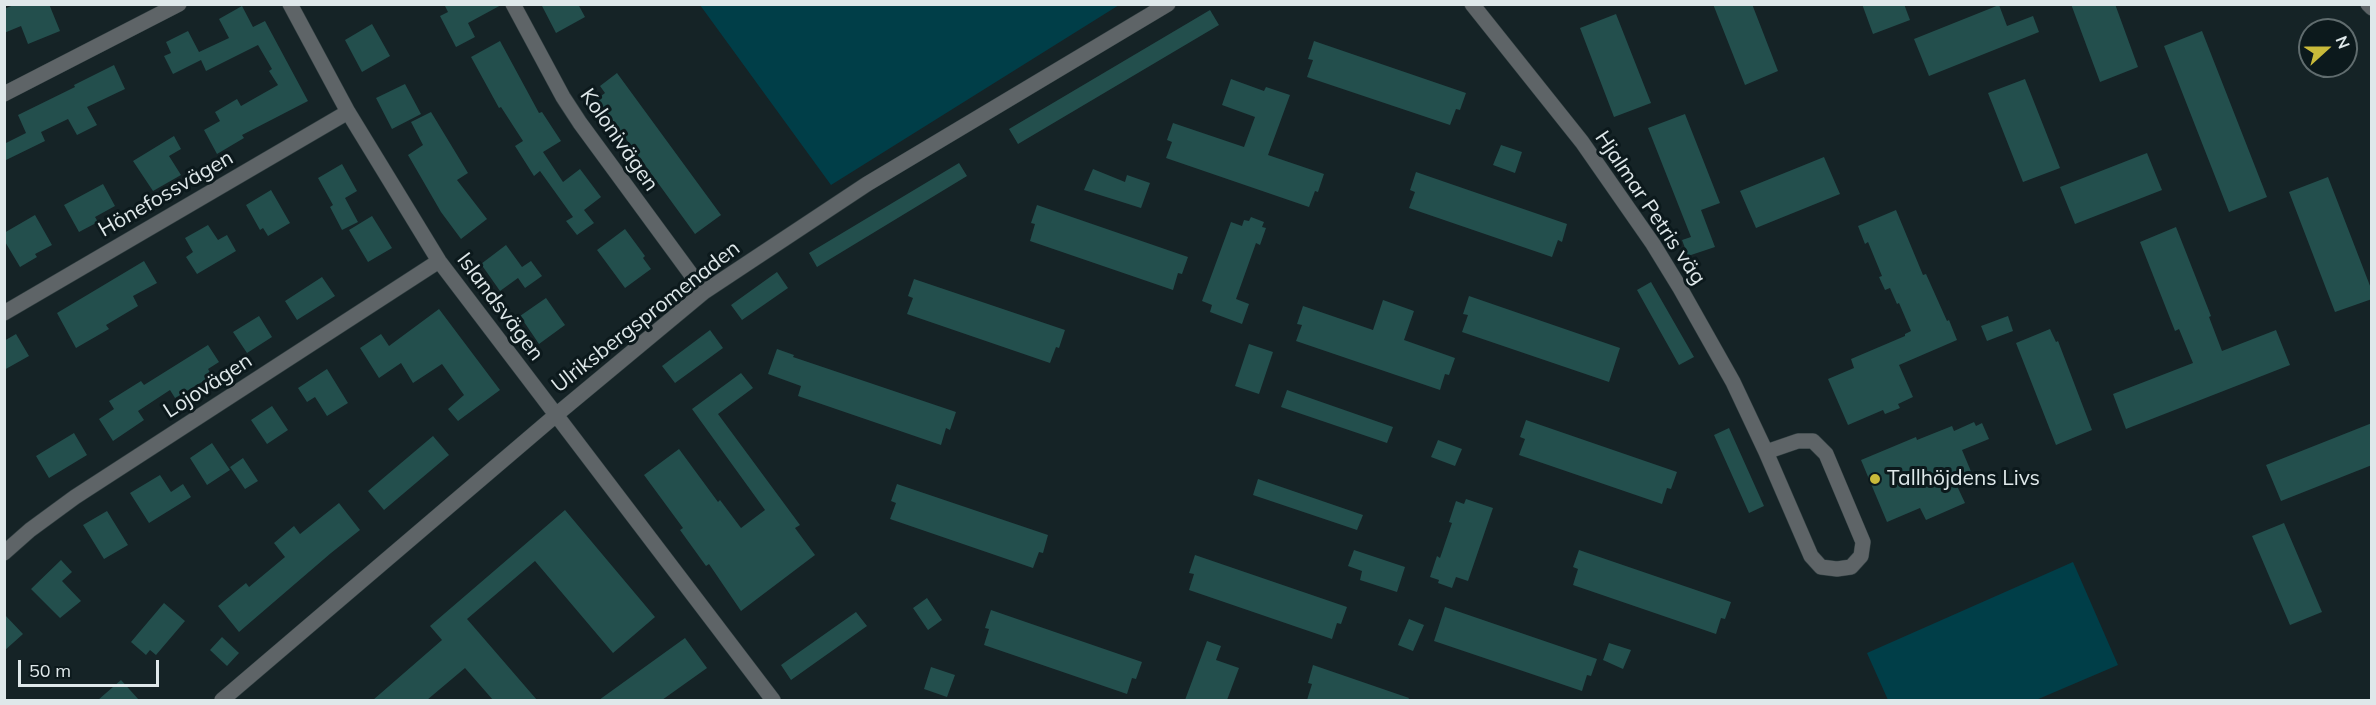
<!DOCTYPE html>
<meta charset="utf-8">
<style>
body{margin:0}
#map{position:relative;width:2376px;height:705px;overflow:hidden;background:#152326;font-family:Mulish,sans-serif}
canvas{display:block}
.frame{position:absolute;inset:0;border:6px solid #dfe8ea;pointer-events:none}
.north{position:absolute;left:2298px;top:18px;width:60px;height:60px;box-sizing:border-box;background:#0c191c;border:2px solid #606c6e;border-radius:50%;rotate:69deg;font-size:16px;font-weight:700;line-height:24px;text-align:center;color:#dfe8ea}
.north::after{content:'';display:block;margin:auto;width:21px;height:27px;background:#c9ba3a;clip-path:polygon(50% 0,100% 100%,50% 72%,0 100%)}
.scale{position:absolute;left:18px;top:660px;width:141px;height:27px;box-sizing:border-box;border:3px solid #dfe8ea;border-top:0;padding-left:8px;font-size:18px;line-height:21px;white-space:nowrap;color:#dfe8ea;-webkit-text-stroke:4px #0c191c;paint-order:stroke}
</style>
<div id="map">
<canvas width="2376" height="705"></canvas>
<div class="frame"></div>
<div class="north">N</div>
<div class="scale">50 m</div>
</div>
<script>
const g = document.querySelector('canvas').getContext('2d');
g.lineJoin = 'round';
function fillPath(path, color) { g.fillStyle = color; g.fill(path, 'evenodd'); }
const shape = rows => new Path2D(rows.map(r => 'M' + r).join(''));
function strokePath(path, color, width, dash) { g.strokeStyle = color; g.lineWidth = width; g.lineCap = dash ? 'butt' : 'round'; g.setLineDash(dash || []); g.stroke(path); }
function label(font, color, halo, rows, align = 'center') {
  g.font = font + ' Mulish,sans-serif'; g.lineWidth = 6; g.setLineDash([]); g.textBaseline = 'middle'; g.strokeStyle = halo; g.fillStyle = color; for (const [text, x, y, turn = 0] of rows) {
    g.save(); g.translate(x, y); g.rotate((+turn || 0) * Math.PI / 180); g.textAlign = isNaN(turn) ? turn : align; if (halo) g.strokeText(text, 0, 0); g.fillText(text, 0, 0); g.restore();
  }
}
const green = shape([
 [700,5,1119,5,831,185],
 [2073,562,2118,665,2036,700,1888,700,1867,653]
]);
const building = shape([
 [16,4,49,4,60,31,28,44,21,26,4,33,4,9],
 [444,4,503,4,468,23,475,37,456,47,440,16,448,12],
 [541,4,578,4,585,17,556,33],
 [1713,4,1752,4,1778,71,1745,85],
 [1862,4,1904,4,1910,20,1873,34],
 [2071,4,2115,4,2138,67,2100,82],
 [1999,5,2007,26,2033,16,2039,32,1929,76,1914,39],
 [242,6,253,27,265,21,308,101,242,135,244,138,217,154,204,130,220,121,215,112,237,99,241,106,278,85,269,71,272,69,258,45,206,71,201,60,173,74,164,56,171,53,166,42,188,31,199,52,229,38,219,19],
 [1210,10,1219,25,1018,144,1009,129],
 [1616,14,1651,103,1614,117,1580,28],
 [372,24,390,56,362,72,345,40],
 [2202,31,2267,197,2229,212,2164,46],
 [500,41,539,113,542,112,561,141,543,152,563,182,580,169,601,197,584,210,594,223,577,235,566,221,573,217,540,171,534,176,515,146,523,141,501,107,499,108,471,57],
 [1314,41,1466,93,1460,110,1456,109,1450,125,1307,77,1313,60,1308,59],
 [114,65,125,89,87,107,97,125,77,135,68,119,41,132,45,141,4,161,4,144,26,133,18,115,75,87,74,85],
 [617,73,721,215,695,234,597,99,605,93,600,86],
 [1231,79,1264,91,1266,87,1290,95,1268,155,1324,174,1318,192,1315,191,1309,207,1166,158,1172,142,1167,140,1173,123,1244,147,1255,117,1222,105],
 [2025,79,2060,168,2023,182,1988,93],
 [405,84,421,114,392,129,376,98],
 [431,112,468,173,457,180,487,219,461,239,441,212,408,155,423,145,411,122],
 [1685,114,1720,203,1701,210,1715,247,1688,256,1682,240,1691,237,1648,128],
 [174,136,181,149,169,156,181,175,153,191,133,161],
 [1501,145,1522,152,1515,173,1493,165],
 [2147,153,2162,190,2075,224,2060,187],
 [1824,157,1840,194,1756,228,1740,191],
 [959,163,967,176,817,267,809,253],
 [342,164,357,191,345,198,358,222,342,230,330,207,333,205,318,178],
 [1093,169,1125,182,1127,175,1150,183,1141,208,1084,190],
 [1416,172,1567,224,1562,242,1558,240,1552,257,1409,208,1415,192,1410,190],
 [2328,177,2372,291,2372,299,2335,312,2289,192],
 [103,184,115,206,95,217,98,222,79,232,64,205],
 [271,190,290,223,268,236,263,228,260,230,246,205],
 [1037,205,1188,257,1182,274,1178,273,1173,290,1030,241,1035,224,1031,223],
 [1896,210,1923,275,1926,274,1947,321,1949,320,1957,340,1899,365,1913,397,1898,404,1900,408,1885,414,1883,410,1848,425,1828,379,1854,368,1851,359,1905,336,1905,334,1911,331,1899,303,1897,304,1890,288,1885,290,1879,277,1882,276,1868,242,1865,244,1858,226],
 [35,215,52,245,35,254,37,257,20,267,4,240,4,233],
 [372,216,392,248,368,262,349,230],
 [1251,217,1264,222,1262,227,1266,228,1260,245,1256,243,1236,299,1249,304,1242,324,1210,312,1212,305,1202,301,1231,222,1242,226,1244,220,1249,221],
 [208,225,218,240,227,235,236,251,197,274,186,257,193,252,185,238],
 [2176,227,2211,316,2209,317,2222,351,2276,330,2290,365,2126,429,2113,394,2193,363,2179,329,2175,331,2140,242],
 [625,229,645,256,643,258,651,269,625,288,597,250],
 [506,245,522,267,531,261,542,276,525,288,518,278,500,291,481,264],
 [144,261,157,283,133,296,138,306,106,325,109,329,76,348,57,313],
 [777,272,788,288,742,320,731,305],
 [322,277,335,296,297,320,285,301],
 [914,279,1065,330,1059,348,1056,347,1050,363,907,314,913,298,908,296],
 [1651,282,1694,357,1679,365,1637,290],
 [1469,296,1620,348,1609,382,1462,332,1468,315,1463,314],
 [546,298,565,325,539,344,520,316],
 [1383,300,1414,311,1404,340,1455,358,1449,375,1445,374,1440,390,1296,341,1302,325,1297,324,1303,306,1373,330],
 [439,309,500,390,458,421,448,409,464,395,442,364,413,383,401,363,379,378,360,348,381,334,389,346],
 [259,316,272,337,247,353,233,332],
 [2008,316,2013,331,1987,341,1981,326],
 [2050,329,2056,342,2058,341,2092,430,2056,445,2016,343],
 [710,330,723,348,675,383,662,366],
 [16,334,29,356,4,370,4,341],
 [1249,344,1273,352,1259,394,1235,386],
 [208,345,219,362,208,369,212,376,175,398,170,390,138,411,144,420,113,441,99,419,114,409,109,401,141,381,144,385],
 [777,349,794,355,793,357,956,412,950,430,946,428,941,445,798,396,801,386,768,374],
 [327,369,348,403,327,416,315,397,307,402,298,388],
 [741,373,753,388,718,414,800,525,795,528,815,555,741,611,709,564,706,566,680,530,683,528,644,475,679,449,718,502,720,500,741,528,765,510,692,409],
 [1287,390,1393,427,1387,443,1281,407],
 [272,406,288,430,267,444,251,420],
 [1526,420,1677,472,1671,489,1667,488,1662,504,1519,455,1525,439,1520,437],
 [1974,422,1976,426,1982,423,1989,439,1962,450,1975,481,1958,488,1965,503,1926,520,1920,508,1887,522,1861,460,1916,437,1917,440,1952,426,1954,431],
 [2372,423,2372,465,2281,501,2266,465],
 [1729,428,1764,506,1749,513,1714,435],
 [74,433,87,455,49,478,36,456],
 [433,436,449,455,384,510,368,491],
 [1438,440,1462,449,1455,466,1431,457],
 [212,443,230,470,207,485,190,458],
 [243,458,258,481,245,489,230,467],
 [160,475,171,492,183,484,191,497,149,523,130,493],
 [1258,479,1363,515,1357,530,1253,495],
 [897,484,1048,535,1043,553,1039,552,1033,568,890,519,896,503,891,501],
 [1466,499,1493,508,1468,581,1456,577,1452,588,1438,583,1439,580,1430,577,1437,556,1440,558,1452,523,1449,522,1456,501,1464,504],
 [339,503,360,530,331,553,239,632,218,606,246,583,249,587,285,557,274,543,294,526,300,534],
 [565,510,655,617,613,653,535,561,467,619,537,700,493,700,465,668,427,700,373,700,442,640,430,626],
 [107,511,128,545,104,559,83,525],
 [2284,523,2322,612,2290,625,2252,536],
 [1354,550,1405,567,1397,592,1360,580,1362,571,1348,566],
 [1579,550,1731,602,1725,619,1721,618,1716,634,1573,585,1578,569,1573,567],
 [1195,555,1347,607,1341,624,1337,623,1332,639,1189,590,1194,574,1189,573],
 [61,560,72,572,62,581,81,601,60,618,31,589],
 [927,598,942,620,928,630,913,608],
 [164,603,185,621,156,655,150,650,146,655,131,642],
 [1445,607,1597,659,1591,676,1587,675,1582,691,1434,641],
 [991,610,1142,662,1136,679,1132,678,1127,694,984,645,989,629,985,628],
 [856,612,867,626,791,680,781,665],
 [4,614,23,634,4,651],
 [1409,619,1424,625,1413,651,1398,645],
 [222,637,239,653,227,666,210,650],
 [685,638,707,668,662,700,599,700],
 [1207,641,1221,646,1216,660,1239,668,1227,700,1185,700],
 [1609,643,1631,650,1623,669,1603,660],
 [1313,665,1409,698,1408,700,1307,700,1312,684,1308,683],
 [931,667,955,675,947,697,924,689],
 [121,680,139,700,98,700]
]);
const minor = shape([
 [290,4,348,112,439,261,773,700],
 [513,4,563,97,580,123,704,292],
 [1472,4,1582,142,1653,244,1680,288,1733,382,1766,452,1811,556,1821,567,1837,569,1851,567,1861,556,1863,542,1826,454,1813,441,1798,441,1766,452],
 [2368,4,2372,8],
 [4,94,179,4],
 [4,313,348,112],
 [4,553,30,530,75,497,439,261],
 [222,700,556,415,704,292,867,184,1168,4]
]);
const markers = [
 [1875,479,6,"#c9ba3a"]
];
const streetNames = [
 ["Kolonivägen",619,140,55],
 ["Hönefossvägen",166,194,-30],
 ["Hjalmar Petris väg",1650,208,56],
 ["Islandsvägen",500,307,53],
 ["Ulriksbergspromenaden",646,317,-38],
 ["Lojovägen",208,386,-33]
];
const poiNames = [
 ["Tallhöjdens Livs",1887,479]
];
fillPath(green, '#003e48');
fillPath(building, '#234f4d');
strokePath(minor, '#313f41', 16);
strokePath(minor, '#5e6467', 15);
for (const [x, y, r, color] of markers) { const dot = new Path2D(); dot.arc(x, y, r, 0, 2 * Math.PI); g.fillStyle = color; g.fill(dot); strokePath(dot, '#0c191c', 2); }
label('21px', '#dfe8ea', '#0c191c', streetNames);
label('21px', '#dfe8ea', '#0c191c', poiNames, 'left');
</script>
